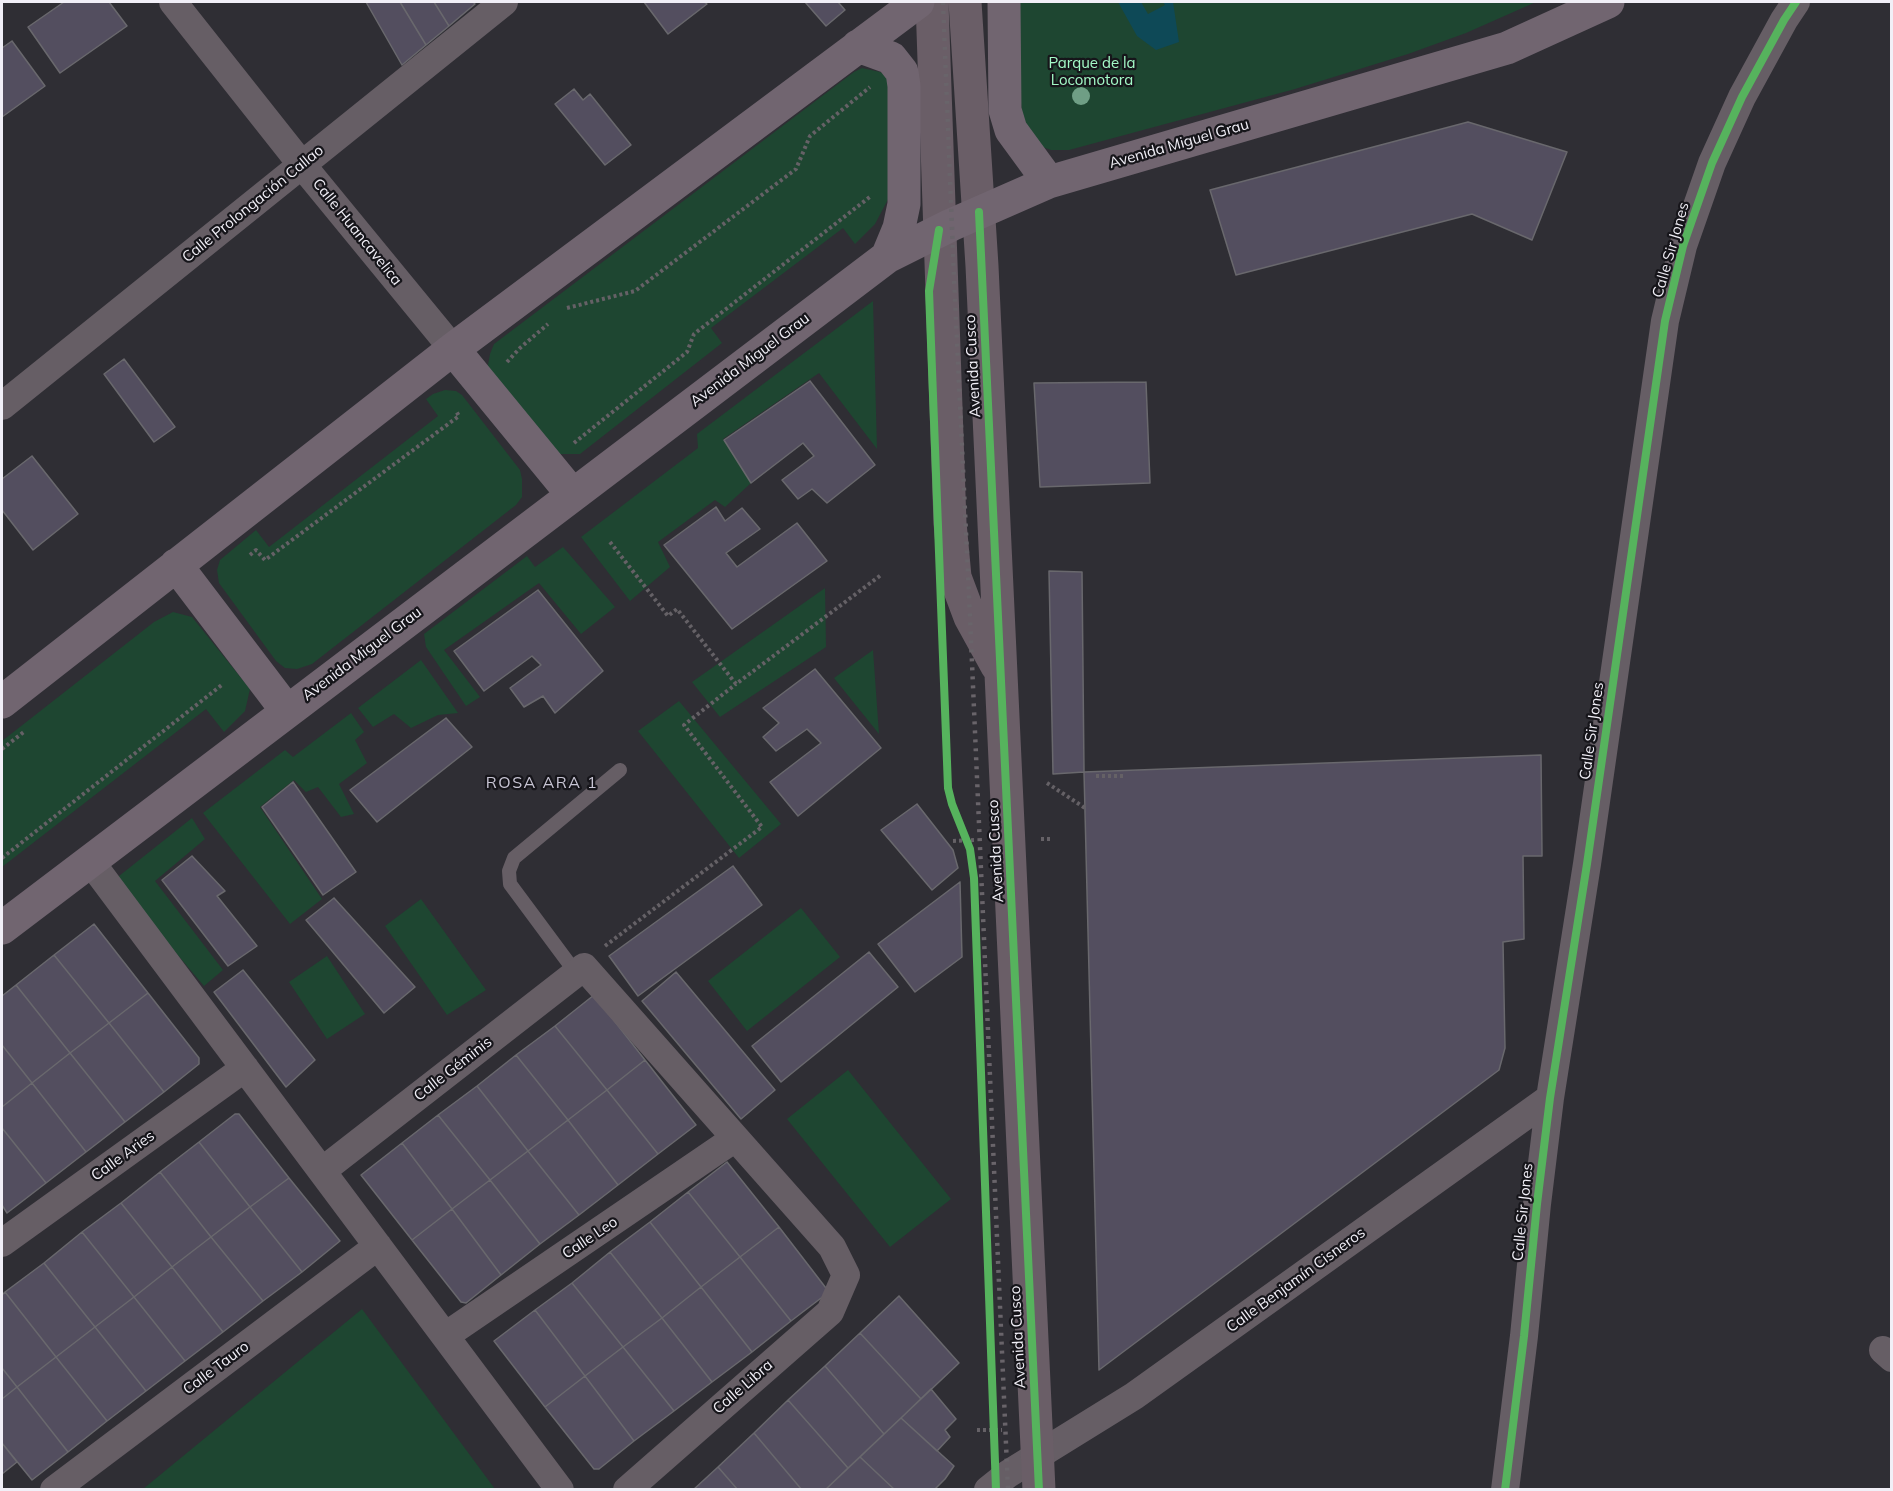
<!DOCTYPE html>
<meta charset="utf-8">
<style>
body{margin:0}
#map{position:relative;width:1893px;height:1491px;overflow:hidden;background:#2f2e34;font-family:Mulish,sans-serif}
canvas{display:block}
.frame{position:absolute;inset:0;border:3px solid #f1eff7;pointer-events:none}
</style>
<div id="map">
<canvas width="1893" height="1491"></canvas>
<div class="frame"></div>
</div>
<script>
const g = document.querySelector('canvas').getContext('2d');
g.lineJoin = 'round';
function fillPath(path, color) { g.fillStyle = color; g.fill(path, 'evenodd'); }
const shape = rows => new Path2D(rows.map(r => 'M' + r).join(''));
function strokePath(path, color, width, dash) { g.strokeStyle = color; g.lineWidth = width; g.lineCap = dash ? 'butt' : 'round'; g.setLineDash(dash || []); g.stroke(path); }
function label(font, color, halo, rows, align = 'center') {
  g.font = font + ' Mulish,sans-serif'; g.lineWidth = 4.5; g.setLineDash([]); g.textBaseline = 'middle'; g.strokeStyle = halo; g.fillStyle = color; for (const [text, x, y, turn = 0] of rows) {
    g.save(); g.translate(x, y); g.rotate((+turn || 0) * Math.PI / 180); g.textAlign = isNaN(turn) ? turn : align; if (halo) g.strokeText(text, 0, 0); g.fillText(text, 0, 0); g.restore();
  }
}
const green = shape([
 [1014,2,1536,2,1466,33,1408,54,1295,89,1069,150,1051,150,1034,144,1023,132],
 [862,68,880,72,889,76,894,188,875,224,855,244,843,228,711,328,722,343,580,454,552,454,490,377,488,365,490,354,494,344,854,72],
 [873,301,877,449,819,373,723,439,751,483,725,507,715,500,658,542,670,567,630,601,581,537,698,448,697,434],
 [445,390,456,391,462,395,520,470,522,479,522,497,516,505,312,664,297,669,285,668,276,661,219,583,217,570,220,560,256,530,269,547,438,416,426,399,433,394],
 [563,547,615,607,581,634,539,583,444,650,480,697,466,706,426,647,424,634,527,556,535,567],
 [825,588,826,647,720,717,692,682],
 [173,612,192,617,250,689,245,711,224,732,206,709,2,867,2,741,154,622],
 [873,650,879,734,834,678],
 [421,660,458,713,438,715,411,728,394,714,373,727,358,708],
 [679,701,781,824,739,858,638,731],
 [351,713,364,732,355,740,367,763,339,784,354,814,341,817,318,787,306,792,294,780,260,807,322,899,290,924,203,813,285,750,293,757],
 [192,818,205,839,155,881,223,970,204,986,114,880],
 [421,899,486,990,447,1015,385,926],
 [801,908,840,957,747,1031,708,981],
 [327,956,365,1014,327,1039,289,982],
 [848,1070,951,1199,890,1247,787,1119],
 [362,1309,495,1489,143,1489]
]);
const water = shape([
 [1118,2,1141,2,1148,14,1165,5,1163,2,1173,2,1179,42,1156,50,1137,36]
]);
const building = shape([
 [64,2,109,2,127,26,60,73,28,27,64,2],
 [366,2,400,2,426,45,402,65,366,2],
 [400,2,434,2,449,26,426,45,400,2],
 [434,2,473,2,475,4,449,26,434,2],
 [644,2,704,2,707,4,668,34,644,2],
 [805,2,838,2,845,10,826,26,805,2],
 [12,41,45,86,2,117,2,48,12,41],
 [574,89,583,100,590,94,631,145,605,165,555,104,574,89],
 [1468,122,1567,152,1532,240,1472,214,1236,275,1210,190,1468,122],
 [124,359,175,427,154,442,104,374,124,359],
 [810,381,875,465,827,503,812,489,798,499,782,480,814,456,803,443,751,483,724,440,810,381],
 [1146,382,1150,483,1040,487,1034,383,1146,382],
 [32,456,78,514,33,550,2,510,2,479,32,456],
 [716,507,725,521,742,508,760,529,726,553,737,567,797,523,827,561,732,629,664,545,716,507],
 [1049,571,1082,572,1084,772,1053,774,1049,571],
 [538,590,603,671,555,713,543,696,524,707,510,688,541,665,532,656,484,691,454,651,538,590],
 [815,669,881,748,798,816,770,782,821,743,807,729,776,751,763,737,779,723,763,708,815,669],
 [446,718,472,747,377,822,350,790,446,718],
 [1541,755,1542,856,1523,856,1524,939,1503,942,1505,1048,1499,1070,1099,1370,1084,772,1541,755],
 [293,782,356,872,323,895,262,807,293,782],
 [917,804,953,850,958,868,932,890,881,830,917,804],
 [192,856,225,891,217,896,257,946,228,966,162,880,192,856],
 [733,866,762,905,638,996,609,956,733,866],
 [960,882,962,957,915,992,878,944,960,882],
 [334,898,415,987,384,1013,306,920,334,898],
 [94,924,148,993,109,1023,54,955,94,924],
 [869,952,898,987,781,1082,752,1046,869,952],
 [54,955,109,1023,70,1053,16,985,54,955],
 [243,970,315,1060,286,1087,214,992,243,970],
 [676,972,775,1090,741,1119,642,1001,676,972],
 [16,985,70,1053,32,1083,2,1045,2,996,16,985],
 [148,993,199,1058,199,1064,164,1092,109,1023,148,993],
 [594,995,645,1060,607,1090,555,1026,594,995],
 [109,1023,164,1092,125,1122,70,1053,109,1023],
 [555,1026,607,1090,568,1120,516,1055,555,1026],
 [2,1045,32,1083,2,1107,2,1045],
 [70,1053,125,1122,86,1152,32,1083,70,1053],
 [516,1055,568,1120,528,1151,477,1086,516,1055],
 [645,1060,696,1125,658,1154,607,1090,645,1060],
 [32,1083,86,1152,46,1183,2,1128,2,1107,32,1083],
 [477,1086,528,1151,490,1180,438,1115,477,1086],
 [607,1090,658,1154,618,1185,568,1120,607,1090],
 [235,1114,239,1114,289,1178,250,1207,199,1142,235,1114],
 [438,1115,490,1180,452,1209,402,1143,438,1115],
 [568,1120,618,1185,579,1215,528,1151,568,1120],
 [2,1128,46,1183,7,1213,2,1205,2,1128],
 [199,1142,250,1207,211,1237,160,1172,199,1142],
 [402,1143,452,1209,412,1240,361,1175,402,1143],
 [528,1151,579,1215,540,1244,490,1180,528,1151],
 [727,1162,779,1227,740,1257,688,1192,727,1162],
 [160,1172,211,1237,172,1267,121,1203,160,1172],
 [289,1178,340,1241,302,1272,250,1207,289,1178],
 [490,1180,540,1244,501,1275,452,1209,490,1180],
 [688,1192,740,1257,701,1287,650,1222,688,1192],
 [121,1203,172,1267,134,1297,82,1232,121,1203],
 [250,1207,302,1272,263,1301,211,1237,250,1207],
 [452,1209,501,1275,466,1303,461,1302,412,1240,452,1209],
 [650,1222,701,1287,662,1318,610,1252,650,1222],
 [779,1227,829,1292,791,1321,740,1257,779,1227],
 [82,1232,134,1297,95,1327,44,1263,82,1232],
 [211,1237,263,1301,223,1332,172,1267,211,1237],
 [610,1252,662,1318,623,1347,572,1283,610,1252],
 [740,1257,791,1321,752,1352,701,1287,740,1257],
 [44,1263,95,1327,56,1357,5,1292,44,1263],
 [172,1267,223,1332,185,1361,134,1297,172,1267],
 [572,1283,623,1347,585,1376,535,1310,572,1283],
 [701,1287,752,1352,712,1382,662,1318,701,1287],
 [5,1292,56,1357,17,1387,2,1368,2,1295,5,1292],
 [899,1296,959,1363,921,1399,860,1333,899,1296],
 [134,1297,185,1361,146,1391,95,1327,134,1297],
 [535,1310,585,1376,545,1407,494,1341,535,1310],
 [662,1318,712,1382,674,1411,623,1347,662,1318],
 [95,1327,146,1391,107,1421,56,1357,95,1327],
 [860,1333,921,1399,884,1434,825,1366,860,1333],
 [623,1347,674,1411,634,1441,585,1376,623,1347],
 [56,1357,107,1421,68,1452,17,1387,56,1357],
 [825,1366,884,1434,848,1468,788,1400,825,1366],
 [2,1368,17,1387,2,1399,2,1368],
 [585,1376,634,1441,599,1469,594,1469,545,1407,585,1376],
 [17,1387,68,1452,32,1480,2,1443,2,1399,17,1387],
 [931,1389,956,1419,945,1430,950,1437,937,1451,901,1418,931,1389],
 [788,1400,848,1468,825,1490,802,1490,754,1433,788,1400],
 [901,1418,954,1466,945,1479,934,1490,895,1490,860,1457,901,1418],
 [754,1433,802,1490,738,1490,718,1467,754,1433],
 [2,1443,17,1462,2,1474,2,1443],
 [860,1457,895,1490,825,1490,860,1457],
 [718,1467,738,1490,693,1490,718,1467]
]);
const path = shape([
 [567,308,635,291,796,169,810,136,870,87],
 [507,362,520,348,548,324],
 [574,443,687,352,694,334,871,196],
 [610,542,668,616,677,609,736,684,881,575],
 [250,555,256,550,265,560,459,416,456,411],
 [2,749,25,731],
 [1096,776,1124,776],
 [1047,783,1085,808],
 [1041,839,1050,839],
 [953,841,976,840],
 [2,858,223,684],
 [605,946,762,827,684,725,736,684],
 [977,1430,1002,1430]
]);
const service = shape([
 [576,973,510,884,509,871,514,858,620,770]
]);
const minor = shape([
 [173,2,302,165,453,349],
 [2,406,504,2],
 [90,861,560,1490],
 [322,1171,584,967,832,1247,846,1275,830,1312,627,1490],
 [2,1243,245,1068],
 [445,1336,734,1139],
 [1883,1350,1892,1358],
 [54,1490,378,1246],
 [988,1490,1008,1474,1134,1396,1550,1098],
 [1505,1490,1524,1336,1537,1204,1550,1098,1587,864,1665,321,1683,246,1712,163,1742,97,1784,20,1796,2]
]);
const secondary = shape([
 [932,2,950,523,955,577,970,617,997,666],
 [965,2,982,266,1039,1490]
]);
const primary = shape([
 [1004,2,1005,110,1011,130,1049,182],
 [858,46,891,58,902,72,904,86,904,204,899,228,887,257],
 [453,349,572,494],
 [176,565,287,711],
 [2,702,453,349,918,2],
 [2,928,887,257,951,225,1049,182,1507,48,1608,2]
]);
const rail = shape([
 [943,2,954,278,970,617,1008,1490]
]);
const cycleway = shape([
 [979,212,1039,1490],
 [939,230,929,291,948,788,952,804,970,849,974,878,996,1490],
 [1505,1490,1524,1336,1537,1204,1550,1098,1587,864,1665,321,1683,246,1712,163,1742,97,1784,20,1796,2]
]);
const trees = [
 [1081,96]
];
const parkNames = [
 ["Parque de la",1092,63],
 ["Locomotora",1092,80]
];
const streetNames = [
 ["Avenida Miguel Grau",1179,144,-16],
 ["Calle Prolongación Callao",253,204,-39],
 ["Calle Huancavelica",357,232,51],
 ["Calle Sir Jones",1671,250,-74],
 ["Avenida Miguel Grau",750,360,-37],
 ["Avenida Cusco",973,366,-93],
 ["Avenida Miguel Grau",362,654,-37],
 ["Calle Sir Jones",1592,731,-82],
 ["Avenida Cusco",996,851,-93],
 ["Calle Géminis",453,1069,-38],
 ["Calle Aries",123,1156,-36],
 ["Calle Sir Jones",1523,1212,-84],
 ["Calle Leo",590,1238,-34],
 ["Calle Benjamín Cisneros",1296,1280,-36],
 ["Avenida Cusco",1018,1337,-93],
 ["Calle Tauro",216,1368,-37],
 ["Calle Libra",743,1387,-41]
];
const neighbourhoodNames = [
 ["ROSA ARA 1",542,783]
];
fillPath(green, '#1e4631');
fillPath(water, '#0e4957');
fillPath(building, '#534e5f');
strokePath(building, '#69686d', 1.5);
strokePath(path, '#656166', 4, [3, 3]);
strokePath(service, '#665e65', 14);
strokePath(minor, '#665e65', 28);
strokePath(secondary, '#6a5e67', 33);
strokePath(primary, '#716570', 33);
strokePath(rail, '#69646a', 4.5, [3, 6]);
strokePath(cycleway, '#56b35d', 8);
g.fillStyle = '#6f9e85';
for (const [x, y] of trees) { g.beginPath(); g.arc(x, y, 9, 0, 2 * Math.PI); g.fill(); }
label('15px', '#a3fac7', '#16151a', parkNames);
label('15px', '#f1eff7', '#16151a', streetNames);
g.letterSpacing = '1.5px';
label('16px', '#c8c5d4', '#16151a', neighbourhoodNames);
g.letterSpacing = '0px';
</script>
